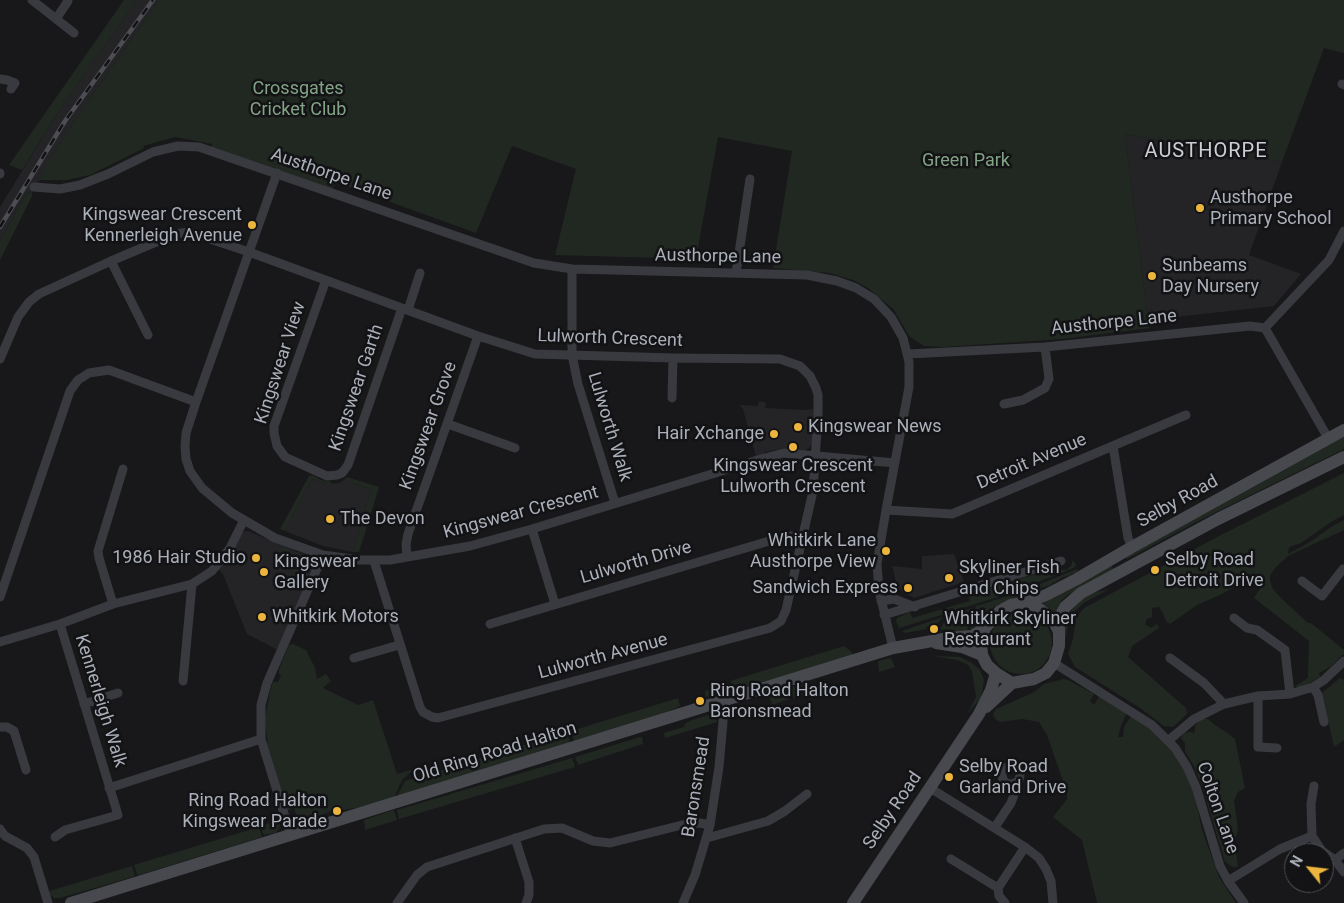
<!DOCTYPE html>
<style>
body{margin:0}
#map{position:relative;width:1344px;height:903px;overflow:hidden;background:#18181a;font-family:Roboto,sans-serif}
canvas{display:block}
.north{position:absolute;left:1284px;top:843px;width:50px;height:50px;box-sizing:border-box;background:#131315;border:1px solid #4f5157;border-radius:50%;rotate:299deg;font-size:14px;font-weight:700;line-height:20px;text-align:center;color:#aaafb9}
.north::after{content:'';display:block;margin:auto;width:18px;height:22px;background:#ecb53e;clip-path:polygon(50% 0,100% 100%,50% 72%,0 100%)}
</style>
<div id="map">
<canvas width="1344" height="903"></canvas>
<div class="north">N</div>
</div>
<script>
const g = document.querySelector('canvas').getContext('2d');
g.lineJoin = 'round';
function fillPath(path, color) { g.fillStyle = color; g.fill(path, 'evenodd'); }
const shape = rows => new Path2D(rows.map(r => 'M' + r).join(''));
function strokePath(path, color, width, dash) { g.strokeStyle = color; g.lineWidth = width; g.lineCap = dash ? 'butt' : 'round'; g.setLineDash(dash || []); g.stroke(path); }
function label(font, color, halo, rows, align = 'center') {
  g.font = font + ' Roboto,sans-serif'; g.lineWidth = 5; g.setLineDash([]); g.textBaseline = 'middle'; g.strokeStyle = halo; g.fillStyle = color; for (const [text, x, y, turn = 0] of rows) {
    g.save(); g.translate(x, y); g.rotate((+turn || 0) * Math.PI / 180); g.textAlign = isNaN(turn) ? turn : align; if (halo) g.strokeText(text, 0, 0); g.fillText(text, 0, 0); g.restore();
  }
}
const built = shape([
 [137,0,159,0,73,123,32,193,26,194,0,241,0,207,59,111],
 [1125,134,1282,162,1249,255,1301,274,1274,306,1148,320],
 [759,401,766,403,765,408,804,410,815,409,813,442,810,447,804,451,799,452,795,448,781,449,765,452,763,455,756,457,743,409,740,405,758,406],
 [312,479,326,484,339,483,344,480,371,489,353,552,323,546,285,531],
 [248,531,303,554,311,561,313,566,312,572,278,650,247,634,223,574,218,569,242,532],
 [954,554,964,582,914,598,898,589,892,566,922,569,922,556]
]);
const green = shape([
 [124,0,137,0,59,111,22,170,9,165],
 [159,0,1344,0,1344,53,1324,48,1282,162,1125,134,1149,328,1063,339,943,347,924,346,909,336,894,310,868,288,853,280,829,273,773,268,792,151,718,137,696,259,555,255,576,169,512,146,476,233,335,182,331,192,210,151,212,144,175,137,143,146,144,148,90,175,67,180,38,180,73,123],
 [32,193,32,196,0,260,0,241,26,194],
 [1344,435,1344,449,1202,519,1127,559,1124,555],
 [1344,473,1344,515,1334,520,1301,543,1289,547,1288,554,1310,542,1331,527,1344,520,1344,530,1288,556,1275,568,1270,576,1270,581,1273,589,1282,599,1308,623,1311,623,1344,650,1344,654,1330,667,1319,673,1320,677,1300,688,1295,686,1308,678,1309,641,1254,598,1261,587,1248,579,1222,594,1197,605,1170,624,1166,621,1163,613,1159,607,1152,608,1152,617,1147,619,1145,624,1151,628,1157,624,1159,628,1132,646,1128,657,1186,708,1187,714,1173,727,1164,726,1140,708,1075,667,1068,654,1073,639,1076,618,1084,608,1219,536],
 [312,475,321,480,331,482,331,484,326,484,312,479,285,531,280,529,309,476],
 [347,477,379,487,359,552,353,552,371,489,344,480],
 [278,546,299,555,305,561,305,570,299,583],
 [1073,560,1076,565,1075,567,1064,572,1002,596,946,613,945,608,970,601,968,593,1054,569,1066,570,1071,566],
 [1111,565,1113,569,1066,596,1061,601,1055,613,1042,603],
 [1077,569,1078,571,1068,576,1063,577,1050,585,994,607,980,623,970,630,976,606,1020,592],
 [1108,590,1085,602,1075,611,1069,622,1065,640,1065,623,1069,611,1089,593],
 [972,608,967,631,956,631,940,629,948,616],
 [943,609,945,614,899,628,896,621,897,618,910,612,912,618],
 '990 643a31 31 0 1 1 62 0a31 31 0 1 1-62 0Z',
 [943,617,936,625,926,627,926,629,905,633,902,631],
 [293,644,306,650,315,668,317,679,326,674,331,681,323,688,358,705,373,700,397,774,414,769,402,780,394,798,367,806,343,810,341,807,303,823,297,818,294,808,287,811,268,746,265,720,270,691,273,682,278,682,281,675,279,674,279,669,289,645],
 [844,646,852,652,853,656,733,692,730,681],
 [933,656,960,657,972,663,980,670,984,680,982,692,980,699,967,714,976,697,972,671,968,665,957,660],
 [889,658,892,660,895,667,879,672,878,661],
 [1340,678,1344,680,1344,740,1334,747,1322,693],
 [1064,679,1070,681,1094,694,1090,701,1094,705,1099,696,1127,713,1121,726,1118,737,1123,737,1124,727,1131,716,1150,728,1173,753,1185,772,1194,792,1202,830,1219,877,1236,903,1097,903,1082,840,1053,817,1067,799,1067,792,1047,735,1039,722,1022,719,1001,722,996,720,993,714,996,709,1034,692,1044,684],
 [728,683,731,693,707,697,705,695,705,691],
 [808,683,810,684,812,692,793,698,790,688],
 [785,691,789,699,772,705,769,696],
 [678,698,680,706,664,713,574,741,571,731],
 [712,714,716,718,717,722,665,738,664,733,684,727,686,723,692,720],
 [1201,719,1208,719,1215,725,1229,734,1235,739,1245,788,1238,792,1234,801,1238,829,1235,841,1238,867,1233,867,1225,862,1203,789,1195,768,1185,751,1185,743,1181,738,1184,733,1191,732,1194,733,1196,724],
 [567,732,570,743,397,796,405,781],
 [640,737,642,737,643,744,578,765,575,757],
 [572,758,575,767,399,819,397,810],
 [394,810,397,820,365,830,364,820],
 [280,820,280,826,276,833,264,835,260,826],
 [259,827,262,837,139,875,137,874,134,865],
 [132,866,135,876,116,882,60,898,54,898,46,892]
]);
const minor = shape([
 [32,0,74,33],
 [56,19,68,1],
 [0,79,7,80,15,83,11,89],
 [1342,84,1344,85],
 [0,173,0,174],
 [277,173,196,402,186,433,185,446,186,459,190,471,202,488,232,513,275,538,323,555,359,560,390,560,470,546,532,529,761,459,784,453,895,463],
 [34,187,60,189,80,185,108,174,153,152,178,146,199,147,534,263,572,269,807,275,837,281,856,288,874,299,891,317,903,338,909,362,909,387,886,510,877,564,879,591,893,648],
 [111,261,148,335],
 [572,269,572,355,578,384,615,503],
 [736,273,750,179],
 [326,280,274,426,274,433,277,446,285,457,327,476,337,475,342,473,348,465,402,308],
 [408,310,420,273],
 [1265,328,1329,260,1344,231],
 [908,354,1045,347,1250,326,1265,328,1328,438],
 [0,359,18,317,29,302,39,294,111,261,175,234,189,232,249,252,478,336,535,354,673,358,780,359,800,366,810,376,816,388,818,395,818,415,813,491,786,610,781,621,770,628,438,718,432,717,423,712,420,707,374,561],
 [672,398,673,358],
 [1004,404,1023,400,1045,388,1049,379,1045,347],
 [448,424,515,448],
 [1113,446,1128,538,1132,547],
 [886,510,952,514,1186,415],
 [532,529,555,604],
 [407,557,406,544,408,534,478,336],
 [1302,581,1322,596,1343,569,1344,570],
 [0,597,70,391,78,380,89,373,109,370,196,402],
 [881,601,894,599,915,607],
 [113,604,99,558,98,551,123,469],
 [884,615,1061,561],
 [1234,618,1247,628,1257,630,1285,650,1290,694],
 [490,624,786,536,802,536],
 [0,642,60,624,113,604,192,584,212,571,230,548,244,520],
 [354,658,399,645],
 [1170,658,1204,683,1224,704],
 [1054,663,1152,725,1175,748,1187,767,1196,787,1220,866,1228,881,1244,903],
 [183,681,192,584],
 [1313,687,1318,695,1324,722],
 [1258,696,1258,747,1277,748],
 [84,704,118,693],
 [0,727,7,727,14,731,26,770],
 [1169,740,1194,719,1224,704,1258,696,1290,694,1313,687,1324,680,1344,661],
 '1002 775a9 9 0 1 1 18 0a9 9 0 1 1-18 0Z',
 [109,788,261,739],
 [930,788,1025,847,1039,858,1046,869,1051,881,1053,903],
 [995,827,1011,803,1014,795,1014,783],
 [0,829,5,836,27,848,34,857,48,903],
 [291,836,261,739,261,705,267,683,323,555],
 [1312,836,1311,804,1314,786],
 [55,837,65,830,118,815,60,624],
 [515,838,529,882,529,895,526,903],
 [707,838,768,821,785,811,807,794],
 [951,859,998,888,1025,847],
 [1335,860,1344,853],
 [1228,881,1280,849,1312,836,1322,851,1335,860,1344,872],
 [998,888,999,896,1005,903],
 [397,903,417,875,427,867,544,829,562,828,593,841,610,843,686,824,700,823,710,825],
 [683,903,695,875,710,825,719,767,723,722,722,701]
]);
const secondary = shape([
 [1028,602,1046,595,1077,579,1132,547,1344,430],
 [1059,632,1054,621,1041,610,1028,602,1011,605,1000,611,985,628,981,641,982,655,987,665,996,673,1012,683,1034,679,1046,673,1054,663,1059,646,1059,618,1065,607,1081,593,1218,519,1344,457],
 [936,643,962,647,982,655],
 [986,707,1012,683],
 [71,903,893,648,949,638,972,636,985,628],
 [853,903,979,714,991,690,996,673]
]);
const rail = shape([
 [0,227,65,121,153,0]
]);
const markers = [
 [1200,208,5,"#ecb53e"],
 [252,225,5,"#ecb53e"],
 [1152,276,5,"#ecb53e"],
 [798,427,5,"#ecb53e"],
 [774,434,5,"#ecb53e"],
 [793,447,5,"#ecb53e"],
 [330,519,5,"#ecb53e"],
 [886,551,5,"#ecb53e"],
 [256,558,5,"#ecb53e"],
 [1155,570,5,"#ecb53e"],
 [264,572,5,"#ecb53e"],
 [949,578,5,"#ecb53e"],
 [908,588,5,"#ecb53e"],
 [262,617,5,"#ecb53e"],
 [934,629,5,"#ecb53e"],
 [700,701,5,"#ecb53e"],
 [949,777,5,"#ecb53e"],
 [337,811,5,"#ecb53e"]
];
const parkNames = [
 ["Crossgates",298,89],
 ["Cricket Club",298,110],
 ["Green Park",966,161]
];
const streetNames = [
 ["Austhorpe Lane",331,175,19],
 ["Austhorpe Lane",718,257,1],
 ["Austhorpe Lane",1114,323,-6],
 ["Lulworth Crescent",610,339,2],
 ["Kingswear View",281,363,-72],
 ["Kingswear Garth",357,388,-71],
 ["Kingswear Grove",429,426,-70],
 ["Lulworth Walk",609,427,73],
 ["Detroit Avenue",1032,462,-23],
 ["Selby Road",1178,502,-29],
 ["Kingswear Crescent",521,513,-15],
 ["Lulworth Drive",636,563,-16],
 ["Lulworth Avenue",603,657,-15],
 ["Kennerleigh Walk",100,701,73],
 ["Old Ring Road Halton",495,753,-17],
 ["Baronsmead",697,787,-81],
 ["Colton Lane",1217,808,71],
 ["Selby Road",893,811,-56]
];
const poiNames = [
 ["Austhorpe",1210,198],
 ["Primary School",1210,219],
 ["Kingswear Crescent",242,215,"right"],
 ["Kennerleigh Avenue",242,236,"right"],
 ["Sunbeams",1162,266],
 ["Day Nursery",1162,287],
 ["Kingswear News",808,427],
 ["Hair Xchange",764,434,"right"],
 ["Kingswear Crescent",793,466,"center"],
 ["Lulworth Crescent",793,487,"center"],
 ["The Devon",340,519],
 ["Whitkirk Lane",876,541,"right"],
 ["Austhorpe View",876,562,"right"],
 ["1986 Hair Studio",246,558,"right"],
 ["Selby Road",1165,560],
 ["Detroit Drive",1165,581],
 ["Kingswear",274,562],
 ["Gallery",274,583],
 ["Skyliner Fish",959,568],
 ["and Chips",959,589],
 ["Sandwich Express",898,588,"right"],
 ["Whitkirk Motors",272,617],
 ["Whitkirk Skyliner",944,619],
 ["Restaurant",944,640],
 ["Ring Road Halton",710,691],
 ["Baronsmead",710,712],
 ["Selby Road",959,767],
 ["Garland Drive",959,788],
 ["Ring Road Halton",327,801,"right"],
 ["Kingswear Parade",327,822,"right"]
];
const quarterNames = [
 ["AUSTHORPE",1206,152]
];
fillPath(built, '#242427');
fillPath(green, '#202821');
strokePath(minor, '#393a3f', 9);
strokePath(secondary, '#47494f', 12);
strokePath(rail, '#4c4e54', 4.5);
strokePath(rail, '#131315', 2.5, [8]);
for (const [x, y, r, color] of markers) { const dot = new Path2D(); dot.arc(x, y, r, 0, 2 * Math.PI); g.fillStyle = color; g.fill(dot); strokePath(dot, '#131315', 2); }
label('18px', '#82a385', '#131315', parkNames);
label('18px', '#aaafb9', '#131315', streetNames);
label('18px', '#aaafb9', '#131315', poiNames, 'left');
g.letterSpacing = '1px';
label('20px', '#cbced5', '#131315', quarterNames);
g.letterSpacing = '0px';
</script>
